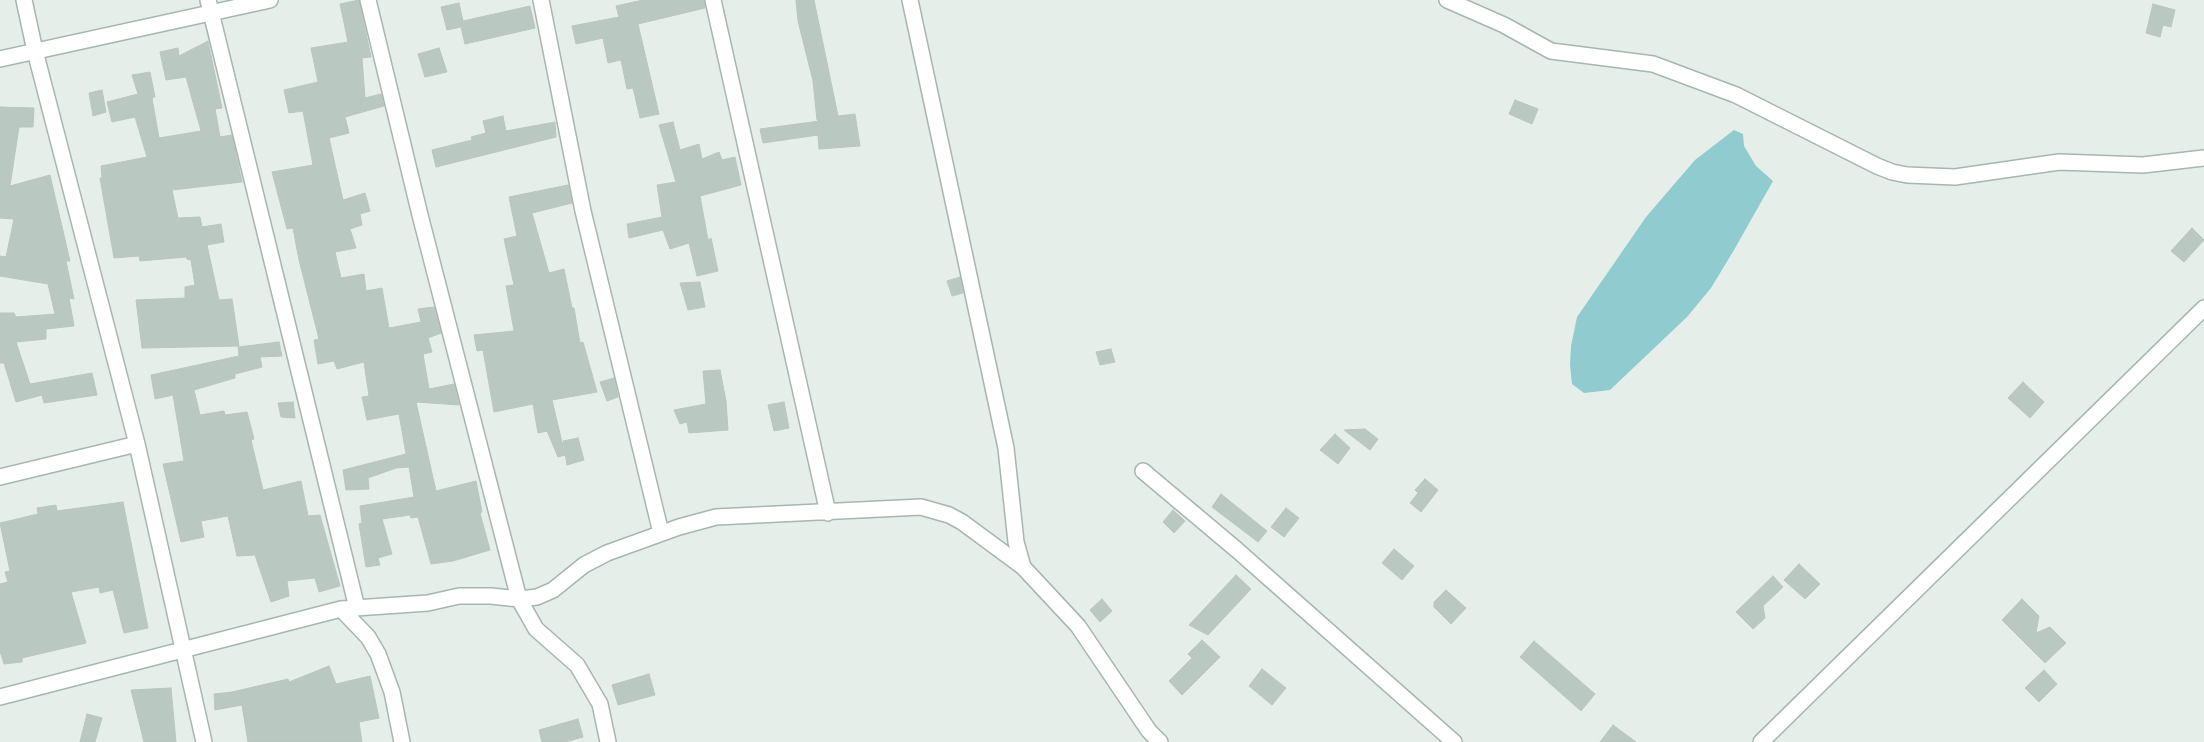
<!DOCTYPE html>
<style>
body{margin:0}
canvas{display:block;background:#e5eee9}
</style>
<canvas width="2204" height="742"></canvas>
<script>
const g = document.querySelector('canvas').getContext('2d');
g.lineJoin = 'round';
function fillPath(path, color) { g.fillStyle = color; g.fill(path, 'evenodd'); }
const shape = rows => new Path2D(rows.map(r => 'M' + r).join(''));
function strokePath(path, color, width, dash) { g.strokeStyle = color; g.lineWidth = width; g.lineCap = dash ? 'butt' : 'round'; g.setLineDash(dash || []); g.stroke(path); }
const water = shape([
 [1734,130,1743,134,1744,146,1756,166,1773,181,1734,250,1711,288,1687,317,1610,390,1584,393,1572,384,1570,365,1571,346,1577,317,1646,217,1695,160]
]);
const building = shape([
 [359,0,371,57,362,58,365,98,381,94,384,106,345,117,349,133,329,138,343,200,365,193,370,211,360,214,362,225,350,229,356,248,335,252,341,278,364,274,366,291,382,288,389,328,421,322,418,309,434,307,441,333,428,338,432,352,423,354,429,389,454,384,459,405,416,402,436,491,476,481,482,512,480,513,490,550,453,561,431,564,418,517,411,518,410,515,382,519,392,554,378,558,380,565,366,567,359,524,362,523,360,506,414,497,409,467,396,468,368,478,369,489,346,490,343,470,406,454,399,414,367,420,362,397,369,396,364,362,337,369,334,361,318,364,314,340,319,339,299,260,293,228,287,229,272,172,313,165,303,111,289,113,284,90,318,82,311,48,348,42,340,4,359,0],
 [643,0,704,0,705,8,638,24,659,114,640,118,633,88,627,89,621,60,608,63,603,38,576,44,572,26,619,17,616,6,643,0],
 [796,0,814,0,838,116,855,114,860,146,819,149,818,135,763,143,760,129,820,121,817,120,813,81,798,21,796,0],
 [459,3,463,21,530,6,535,28,465,44,461,27,447,30,441,7,459,3],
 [2153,4,2175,10,2171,27,2163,25,2160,37,2146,33,2153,4],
 [208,41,222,108,215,109,220,137,232,135,242,182,172,190,178,218,200,217,202,227,221,224,224,242,207,245,219,300,232,299,239,346,142,348,136,300,185,298,185,287,195,285,191,260,187,259,186,257,140,261,139,256,114,258,100,178,102,178,101,166,147,157,135,117,112,122,107,102,138,94,132,75,150,72,155,97,152,98,159,138,201,131,186,77,166,80,160,52,178,48,179,56,208,41],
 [439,48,447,72,425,77,418,54,439,48],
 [102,90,106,112,93,116,89,93,102,90],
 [1515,100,1538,109,1532,124,1509,114,1515,100],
 [0,107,34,108,33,127,19,127,10,186,50,175,70,261,66,261,74,299,69,298,74,326,46,329,46,339,16,342,30,384,92,373,97,395,44,403,42,395,16,402,4,363,0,363,0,313,14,313,16,317,55,314,48,284,0,276,0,256,6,257,14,219,0,218,0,107],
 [503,116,506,131,555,122,556,137,436,167,432,150,472,140,471,137,486,133,483,121,503,116],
 [673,122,680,150,699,144,702,159,719,152,722,160,735,157,741,185,700,196,708,240,711,238,718,271,697,276,689,243,670,249,663,230,629,238,627,224,662,217,657,185,676,182,659,125,673,122],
 [568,185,572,203,532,213,549,273,564,269,572,308,574,308,580,343,583,342,597,392,552,400,565,455,558,457,547,431,538,433,533,404,494,412,483,350,477,351,474,335,514,331,506,286,514,285,504,239,517,236,509,197,568,185],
 [2192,228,2204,240,2184,262,2171,251,2192,228],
 [960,277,963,293,952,296,947,281,960,277],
 [700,282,705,307,688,310,680,283,700,282],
 [279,342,282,356,260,357,262,367,235,374,235,378,194,390,200,415,224,411,225,415,247,412,254,439,251,440,263,490,301,481,308,516,320,515,340,586,319,592,315,578,287,581,289,596,271,602,255,555,237,556,228,516,201,521,204,537,181,542,163,464,184,461,173,395,155,399,151,375,239,356,238,347,279,342],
 [1111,349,1115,362,1100,365,1096,352,1111,349],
 [720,370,726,401,728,430,689,433,687,422,680,424,674,410,706,404,703,371,720,370],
 [614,378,618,397,607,401,600,382,614,378],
 [2023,382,2044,402,2030,418,2008,398,2023,382],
 [293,402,295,418,281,417,278,403,293,402],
 [784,402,789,428,774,431,768,405,784,402],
 [1365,429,1378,439,1370,450,1344,430,1365,429],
 [1335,434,1350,448,1338,464,1320,450,1335,434],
 [578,438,584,460,567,465,563,441,578,438],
 [1425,479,1438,490,1421,512,1410,503,1418,493,1415,490,1425,479],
 [1221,494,1267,531,1258,542,1212,507,1221,494],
 [123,502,148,628,124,633,113,590,100,593,99,587,71,592,86,643,22,658,22,662,4,664,0,651,0,584,8,582,5,572,10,571,0,523,38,514,37,508,56,505,57,511,123,502],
 [1286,508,1299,518,1284,537,1271,527,1286,508],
 [1173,510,1185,521,1174,533,1163,522,1173,510],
 [1394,549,1414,566,1402,580,1382,563,1394,549],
 [1799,564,1820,584,1805,599,1784,580,1799,564],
 [1236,575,1251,589,1208,635,1189,625,1236,575],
 [1773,576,1783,587,1763,606,1765,618,1753,629,1736,612,1773,576],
 [1446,590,1466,608,1451,624,1434,607,1434,602,1446,590],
 [1102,599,1112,611,1100,622,1090,610,1102,599],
 [2022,599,2039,616,2036,633,2050,627,2066,643,2045,663,2002,620,2022,599],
 [1202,640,1220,657,1182,695,1169,681,1192,658,1188,654,1202,640],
 [1534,641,1595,694,1581,711,1520,657,1534,641],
 [329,666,336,684,370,676,379,718,359,722,362,742,248,742,242,705,215,710,214,694,232,692,288,679,289,682,329,666],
 [1262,669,1286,688,1272,705,1249,686,1262,669],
 [2044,670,2057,684,2039,702,2025,688,2044,670],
 [649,674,655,695,618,705,612,685,649,674],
 [171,688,176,742,144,742,131,690,171,688],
 [87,714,102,718,95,742,80,742,87,714],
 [578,719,583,737,565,742,542,742,539,730,578,719],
 [1613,725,1636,742,1600,742,1613,725]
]);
const street = shape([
 [24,0,35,51,137,444,204,742],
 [208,0,357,608],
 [368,0,420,215,519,599,536,629,577,665,600,704,608,742],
 [541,0,583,211,661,533],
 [713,0,828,513],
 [910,0,1006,448,1016,542,1023,567,1078,626,1149,731,1160,742],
 [1447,0,1504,25,1551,51,1653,64,1736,95,1877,166,1892,172,1907,175,1955,177,2059,162,2143,165,2204,158],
 [0,59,270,0],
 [1143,471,1237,550,1454,742],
 [0,477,137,444],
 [341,609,368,637,378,654,392,692,402,742],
 [0,697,341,609,428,603,459,596,491,596,519,599,537,597,553,590,584,565,607,553,679,527,716,517,921,507,949,515,962,522,1023,567],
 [1761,742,2204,308]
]);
fillPath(water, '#90cbd0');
fillPath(building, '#bac8c2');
strokePath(building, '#b8c7bf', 1);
strokePath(street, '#a8b6b0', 18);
strokePath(street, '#fff', 15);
</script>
